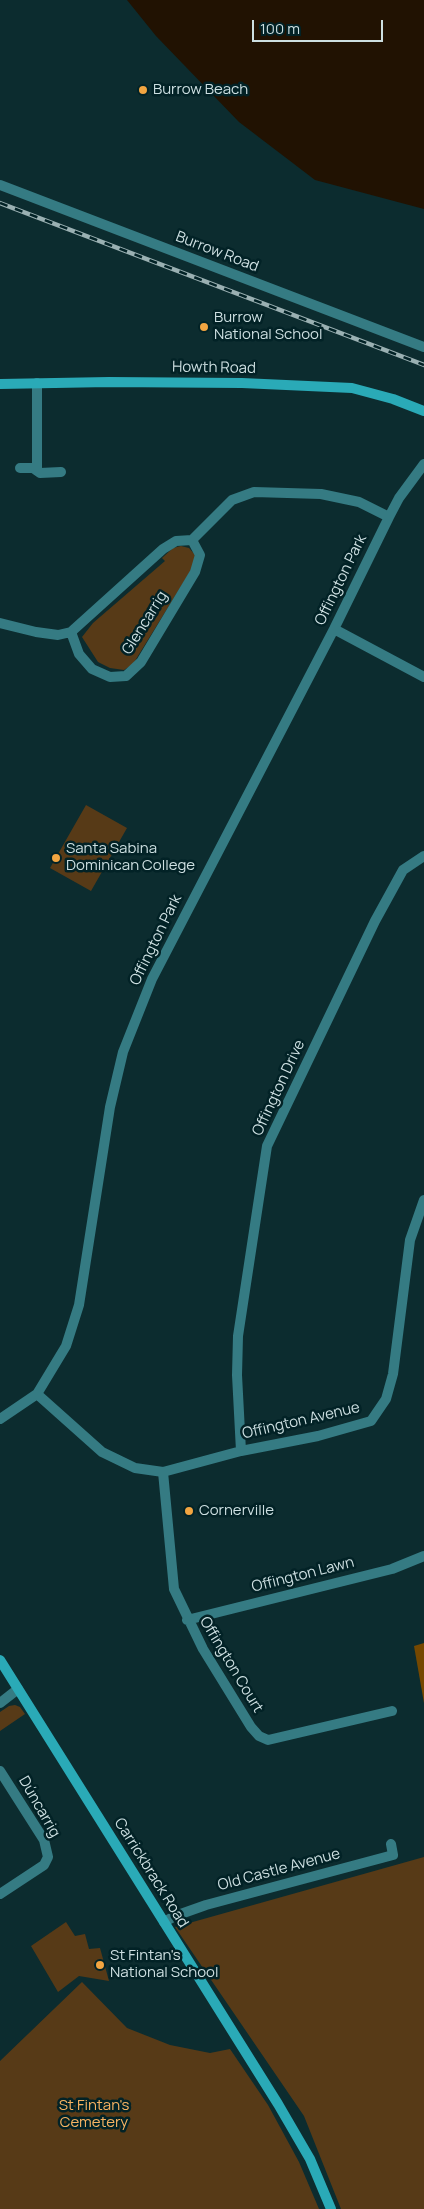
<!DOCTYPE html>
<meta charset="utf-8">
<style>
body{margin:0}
#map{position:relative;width:424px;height:2209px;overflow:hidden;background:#0c2c2f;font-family:Manrope,sans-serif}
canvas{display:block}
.scale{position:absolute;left:252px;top:20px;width:131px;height:22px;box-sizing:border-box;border:2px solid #cddfe1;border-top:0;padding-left:6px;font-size:15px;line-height:18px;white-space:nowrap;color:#cddfe1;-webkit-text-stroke:4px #022226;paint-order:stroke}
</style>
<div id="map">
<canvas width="424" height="2209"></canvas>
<div class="scale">100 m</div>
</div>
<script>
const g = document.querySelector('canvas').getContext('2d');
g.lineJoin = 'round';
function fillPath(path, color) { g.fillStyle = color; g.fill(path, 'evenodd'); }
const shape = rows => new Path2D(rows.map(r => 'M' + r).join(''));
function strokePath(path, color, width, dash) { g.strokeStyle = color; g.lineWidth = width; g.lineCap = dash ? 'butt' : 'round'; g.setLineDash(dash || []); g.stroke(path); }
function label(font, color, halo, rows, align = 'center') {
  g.font = font + ' Manrope,sans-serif'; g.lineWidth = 5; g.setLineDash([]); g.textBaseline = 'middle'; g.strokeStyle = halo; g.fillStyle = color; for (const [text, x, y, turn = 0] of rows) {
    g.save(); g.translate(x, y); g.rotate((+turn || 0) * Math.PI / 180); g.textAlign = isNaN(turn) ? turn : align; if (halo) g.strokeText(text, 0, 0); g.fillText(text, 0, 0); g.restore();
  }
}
const green = shape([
 [181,546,189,548,196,556,196,562,133,664,124,670,110,668,98,662,82,637,93,623,165,561,162,558,173,548],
 [86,805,127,828,91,891,50,868],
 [15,1705,20,1707,25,1714,0,1731,0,1712,9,1706],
 [424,1857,424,2209,341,2209,304,2116,175,1927],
 [66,1922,75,1936,85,1934,89,1949,100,1948,109,1981,79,1976,58,1992,31,1946],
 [82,1982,127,2028,170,2045,210,2053,230,2049,268,2105,299,2162,319,2209,0,2209,0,2061]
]);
const forest = shape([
 [424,1643,424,1703,414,1646]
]);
const water = shape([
 [127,0,424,0,424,209,315,180,239,122,156,36]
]);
const minor = shape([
 [0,185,424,347],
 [37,383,37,471],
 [20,468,33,468,40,473,61,472],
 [0,623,36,632,58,635,71,632,163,549,176,541,192,540,232,500,254,492,321,494,359,502,389,517],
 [334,629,424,677],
 [71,632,79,654,92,669,110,677,126,676,141,662,195,572,200,555,192,540],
 [37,1394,102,1452,135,1468,163,1472,241,1451,318,1436,371,1421,386,1399,393,1374,410,1240,424,1200],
 [0,1419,37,1394,66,1346,79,1305,110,1107,123,1052,152,979,334,629,389,517,399,498,424,464],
 [241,1451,237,1375,238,1336,267,1146,375,921,403,870,424,856],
 [163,1472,174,1589,203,1649,251,1727,259,1736,268,1740,392,1711],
 [187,1620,392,1569,424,1556],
 [0,1703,18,1689],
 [0,1771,44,1840,48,1857,44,1865,0,1894],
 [164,1922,175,1916,206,1905,393,1855,391,1844]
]);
const secondary = shape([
 [0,384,109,382,242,383,352,388,393,399,424,411],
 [0,1660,278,2104,310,2159,331,2209]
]);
const rail = shape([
 [0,203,424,365]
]);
const markers = [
 [143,90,5,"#f2a541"],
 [204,327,5,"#f2a541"],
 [56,858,5,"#f2a541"],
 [189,1511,5,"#f2a541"],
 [100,1965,5,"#f2a541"]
];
const poiNames = [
 ["Burrow Beach",153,90],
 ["Burrow",214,318],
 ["National School",214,335],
 ["Santa Sabina",66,849],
 ["Dominican College",66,866],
 ["Cornerville",199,1511],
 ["St Fintan's",110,1956],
 ["National School",110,1973]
];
const streetNames = [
 ["Burrow Road",217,252,21],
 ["Howth Road",214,368,1],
 ["Offington Park",341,580,-64],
 ["Glencarrig",145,623,-58],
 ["Offington Park",156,940,-64],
 ["Offington Drive",279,1088,-65],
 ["Offington Avenue",301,1421,-13],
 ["Offington Lawn",303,1575,-14],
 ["Offington Court",231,1665,59],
 ["Dúncarrig",39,1807,60],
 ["Old Castle Avenue",279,1870,-15],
 ["Carrickbrack Road",151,1873,58]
];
const parkNames = [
 ["St Fintan's",94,2106],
 ["Cemetery",94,2123]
];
fillPath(green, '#573a17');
fillPath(forest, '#754800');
fillPath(water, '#211202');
strokePath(minor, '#357b83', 10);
strokePath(secondary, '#2aaab7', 10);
strokePath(rail, '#9ab0b2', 4.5);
strokePath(rail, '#022226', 2.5, [8]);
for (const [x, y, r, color] of markers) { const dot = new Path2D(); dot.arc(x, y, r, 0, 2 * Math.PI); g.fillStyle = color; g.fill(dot); strokePath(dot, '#022226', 2); }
label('15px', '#cddfe1', '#022226', poiNames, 'left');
label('15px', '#cddfe1', '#022226', streetNames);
label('15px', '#f8b362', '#022226', parkNames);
</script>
